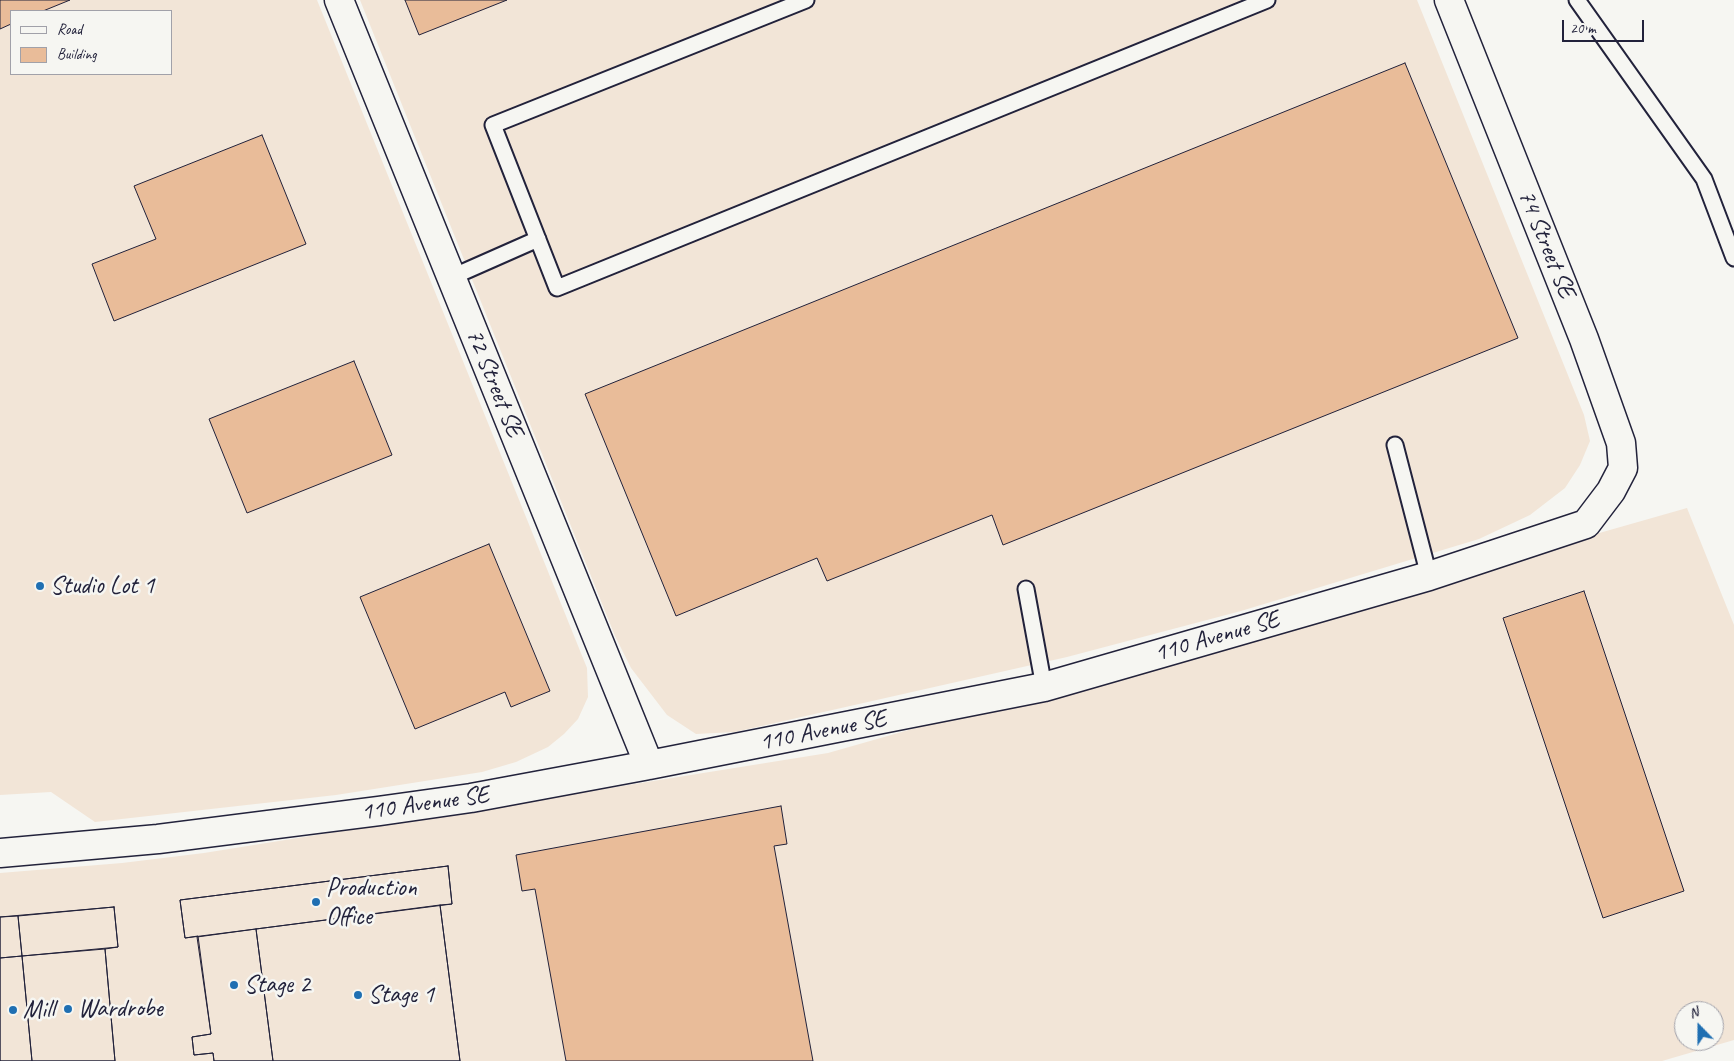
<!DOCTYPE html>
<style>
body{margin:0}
#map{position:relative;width:1734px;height:1061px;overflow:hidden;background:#f6f6f2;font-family:Caveat,sans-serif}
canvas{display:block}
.legend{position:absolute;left:10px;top:10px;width:162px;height:65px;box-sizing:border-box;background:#f6f6f2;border:1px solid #a1a1a9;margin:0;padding:6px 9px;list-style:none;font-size:15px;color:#22223b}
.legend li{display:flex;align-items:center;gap:10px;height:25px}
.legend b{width:25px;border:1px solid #a1a1a9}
.north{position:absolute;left:1674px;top:1001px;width:50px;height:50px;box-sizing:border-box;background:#f6f6f2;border:1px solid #a1a1a9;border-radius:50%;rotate:338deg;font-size:14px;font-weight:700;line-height:20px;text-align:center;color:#22223b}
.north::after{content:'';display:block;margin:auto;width:18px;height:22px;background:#1f6fb2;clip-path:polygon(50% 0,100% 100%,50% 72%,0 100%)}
.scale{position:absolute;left:1562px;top:20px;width:82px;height:22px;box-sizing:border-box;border:2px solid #22223b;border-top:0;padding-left:6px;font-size:15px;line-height:18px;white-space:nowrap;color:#22223b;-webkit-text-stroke:4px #f6f6f2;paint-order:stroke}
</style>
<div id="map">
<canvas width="1734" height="1061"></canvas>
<ul class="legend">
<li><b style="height:6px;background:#f6f6f2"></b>Road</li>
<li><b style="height:14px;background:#e9bc99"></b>Building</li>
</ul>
<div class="north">N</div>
<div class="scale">20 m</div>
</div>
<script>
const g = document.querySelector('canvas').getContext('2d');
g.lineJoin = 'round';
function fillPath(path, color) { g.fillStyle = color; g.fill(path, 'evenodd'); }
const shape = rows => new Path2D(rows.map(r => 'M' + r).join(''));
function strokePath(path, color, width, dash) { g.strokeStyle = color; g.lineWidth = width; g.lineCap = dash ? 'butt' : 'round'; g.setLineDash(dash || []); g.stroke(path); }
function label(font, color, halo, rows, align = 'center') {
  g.font = font + ' Caveat,sans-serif'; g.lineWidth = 5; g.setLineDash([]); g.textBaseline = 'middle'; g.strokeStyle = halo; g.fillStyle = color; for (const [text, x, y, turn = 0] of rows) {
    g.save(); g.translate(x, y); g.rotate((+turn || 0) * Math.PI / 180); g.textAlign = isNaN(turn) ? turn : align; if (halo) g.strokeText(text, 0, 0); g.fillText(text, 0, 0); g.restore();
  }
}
const built = shape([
 [0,0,317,0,587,668,588,697,578,719,564,734,548,747,516,762,482,772,336,795,95,822,51,792,0,795],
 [11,11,171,11,171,74,11,74],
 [360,0,1417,0,1584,415,1590,441,1580,465,1565,488,1530,515,1479,539,1241,611,1067,657,735,732,696,734,667,715,631,668,615,636],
 [1687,508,1734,625,1734,1040,1662,1061,0,1061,0,873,122,863,204,853,828,753],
 [1684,1011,1714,1011,1714,1041,1684,1041]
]);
const building = shape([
 [0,0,70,0,43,11,11,11,11,24,0,29,0,0],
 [405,0,507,0,419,35,405,0],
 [1405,63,1518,338,1003,545,992,515,827,581,817,558,676,616,585,394,1405,63],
 [262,135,306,244,114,321,92,264,156,239,134,186,262,135],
 [354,361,392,455,247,513,209,419,354,361],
 [489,544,550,691,511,707,505,692,415,729,360,597,489,544],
 [1584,591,1684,891,1603,918,1503,618,1584,591],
 [781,806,787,844,774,846,813,1061,566,1061,535,889,522,891,516,855,781,806],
 [448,866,452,904,440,905,460,1061,214,1061,213,1053,194,1055,192,1037,211,1034,198,936,185,938,180,900,448,866],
 [448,866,452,904,185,938,180,900,448,866],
 [440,905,460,1061,273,1061,256,929,440,905],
 [114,907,118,947,105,949,115,1061,0,1061,0,917,114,907],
 [114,907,118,947,22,956,18,916,114,907],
 [18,916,22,956,0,958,0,917,18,916],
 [256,929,273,1061,214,1061,213,1053,194,1055,192,1037,211,1034,197,937,256,929],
 [105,949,115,1061,32,1061,22,956,105,949],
 [22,956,32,1061,0,1061,0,958,22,956]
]);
const lane = shape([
 [806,0,493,125,557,288,1267,0],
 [1577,0,1704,179,1734,258],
 [452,277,538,239],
 [1395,445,1429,576],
 [1026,589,1044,687]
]);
const street = shape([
 [339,0,649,765],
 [0,853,158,839,379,811,471,798,649,765,1044,687,1429,576,1586,524,1611,491,1623,468,1621,443,1584,339,1449,0]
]);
const markers = [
 [40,586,5,"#1f6fb2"],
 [316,902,5,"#1f6fb2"],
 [234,985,5,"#1f6fb2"],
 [358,995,5,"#1f6fb2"],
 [68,1009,5,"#1f6fb2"],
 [13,1010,5,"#1f6fb2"]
];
const streetNames = [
 ["74 Street SE",1546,244,68],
 ["72 Street SE",494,383,68],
 ["110 Avenue SE",1217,637,-16],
 ["110 Avenue SE",823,731,-11],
 ["110 Avenue SE",425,804,-8]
];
const poiNames = [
 ["Studio Lot 1",50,586],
 ["Production",326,888],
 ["Office",326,917],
 ["Stage 2",244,985],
 ["Stage 1",368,995],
 ["Wardrobe",78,1009],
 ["Mill",23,1010]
];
fillPath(built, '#f2e5d7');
fillPath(building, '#e9bc99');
strokePath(building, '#22223b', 1);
strokePath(lane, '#22223b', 19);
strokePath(street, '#22223b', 31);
strokePath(lane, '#f6f6f2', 15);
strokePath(street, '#f6f6f2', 28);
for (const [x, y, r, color] of markers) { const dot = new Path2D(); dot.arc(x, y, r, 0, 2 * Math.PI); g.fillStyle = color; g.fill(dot); strokePath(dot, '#f6f6f2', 2); }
label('25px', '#22223b', '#f6f6f2', streetNames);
label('25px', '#22223b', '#f6f6f2', poiNames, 'left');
</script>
